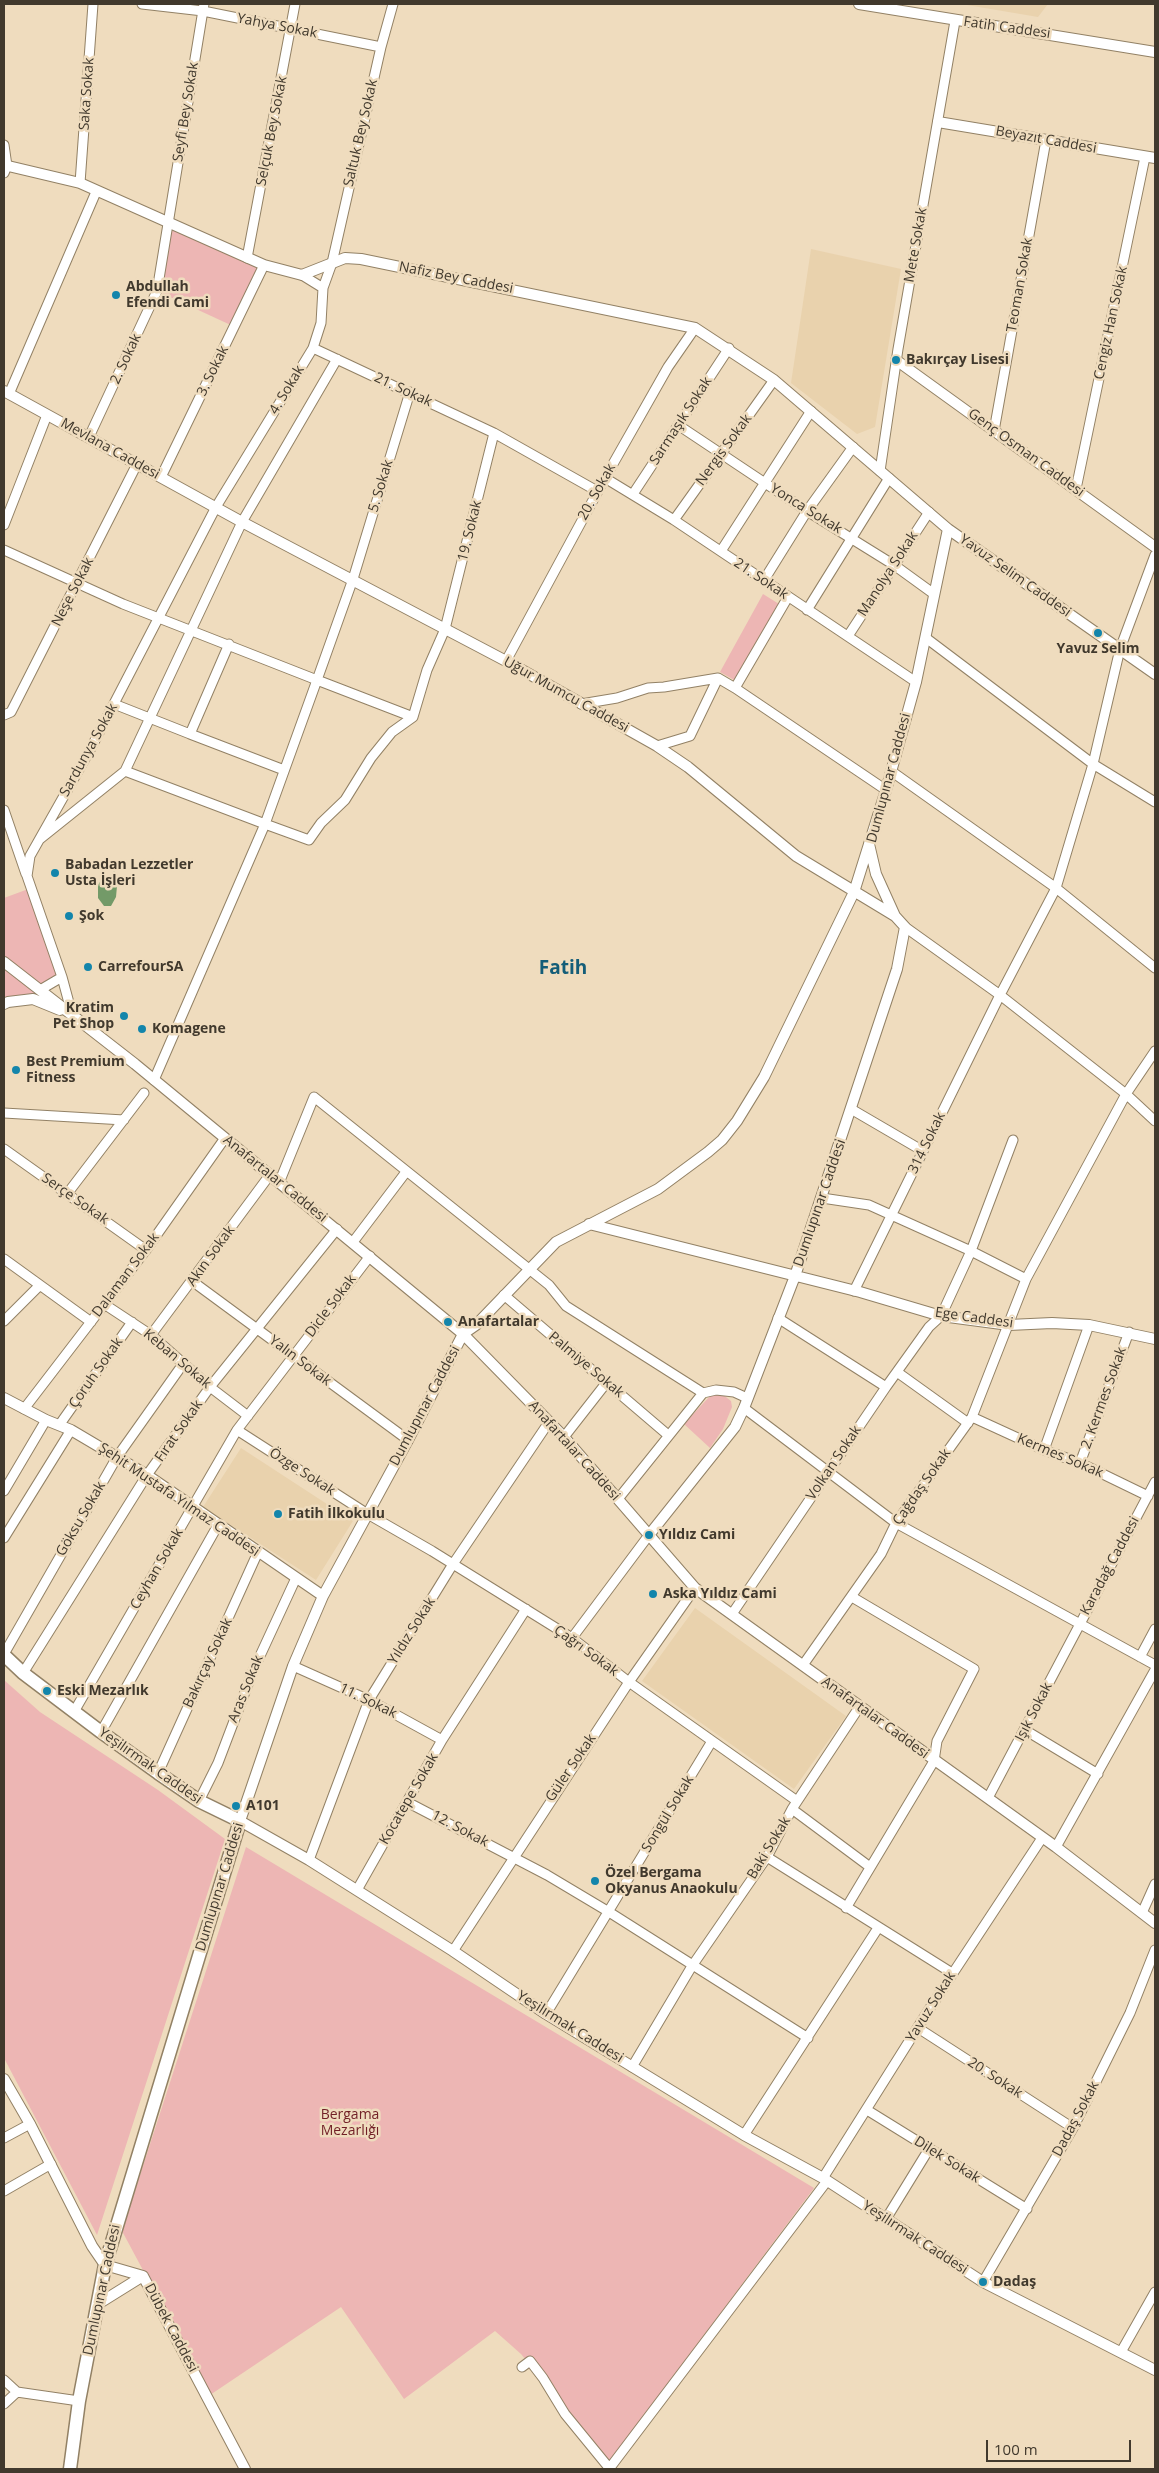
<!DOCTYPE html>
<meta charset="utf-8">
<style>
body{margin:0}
#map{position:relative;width:1159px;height:2473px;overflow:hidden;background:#efdcbe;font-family:"Open Sans",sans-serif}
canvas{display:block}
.frame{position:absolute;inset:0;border:5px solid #41392d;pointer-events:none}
.scale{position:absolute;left:986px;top:2440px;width:145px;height:22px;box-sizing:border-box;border:2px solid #41392d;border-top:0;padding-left:6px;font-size:15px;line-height:18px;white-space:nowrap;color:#41392d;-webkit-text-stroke:4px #efdcbe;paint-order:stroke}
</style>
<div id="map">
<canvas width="1159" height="2473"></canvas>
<div class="frame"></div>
<div class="scale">100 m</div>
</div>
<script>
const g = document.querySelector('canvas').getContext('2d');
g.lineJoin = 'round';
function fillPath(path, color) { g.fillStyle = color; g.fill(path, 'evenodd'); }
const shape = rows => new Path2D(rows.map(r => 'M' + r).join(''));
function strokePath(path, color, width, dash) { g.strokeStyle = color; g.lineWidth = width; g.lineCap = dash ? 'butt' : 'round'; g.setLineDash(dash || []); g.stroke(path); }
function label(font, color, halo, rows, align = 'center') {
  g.font = font + ' "Open Sans",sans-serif'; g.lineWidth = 5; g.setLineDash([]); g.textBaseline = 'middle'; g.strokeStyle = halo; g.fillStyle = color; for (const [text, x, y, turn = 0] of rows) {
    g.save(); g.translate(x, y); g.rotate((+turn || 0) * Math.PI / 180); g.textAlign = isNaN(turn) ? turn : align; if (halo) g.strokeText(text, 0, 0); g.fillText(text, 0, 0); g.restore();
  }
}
const built = shape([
 [961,4,1048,4,1038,17],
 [811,249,901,269,875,427,857,434,791,383],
 [241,1448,353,1521,316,1580,203,1507],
 [695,1608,846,1716,794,1789,642,1681]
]);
const green = shape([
 [168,221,264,265,235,327,157,291],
 [763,594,779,604,736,681,720,672],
 [31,888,62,977,40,990,72,1014,33,999,4,1004,4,898],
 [722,1394,731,1401,732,1407,723,1429,710,1448,684,1424,711,1395],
 [4,1680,40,1712,158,1790,225,1839,97,2235,4,2058],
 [246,1847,814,2188,609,2462,521,2354,495,2331,404,2399,341,2307,210,2395,122,2231]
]);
const water = shape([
 [114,871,119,876,120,880,117,886,116,897,111,906,104,906,98,898,98,885,101,880,109,877]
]);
const minor = shape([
 [142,4,203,11,381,47],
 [4,145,7,166,4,173],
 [80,183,93,4],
 [247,258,295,4],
 [302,275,323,288],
 [313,348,494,433,597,491],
 [9,394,96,192],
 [678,425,807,511,894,565,934,594],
 [994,431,1046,140],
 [89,437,157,291,204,4],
 [880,471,898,349,955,21],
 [161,477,264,265],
 [605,478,674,520,916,682],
 [1076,489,1145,157],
 [633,494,729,348],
 [674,520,774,380],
 [4,525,47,415],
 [4,550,123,604,317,680,353,579,410,392],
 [721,551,811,411],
 [764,580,807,511,853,447],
 [788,597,735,688,886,790],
 [807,610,889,478],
 [848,636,929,512],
 [926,638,1093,764,1155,802],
 [506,661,605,478,668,367,695,328],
 [114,704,190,734,229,644],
 [581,704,617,698,648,688,664,687,718,678],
 [4,715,11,712,137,464],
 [190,734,284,770],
 [657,746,690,736,718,678,735,688],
 [125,771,265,824,317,680,413,717,427,670,445,629,494,433],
 [891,771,1056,888,1155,968],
 [4,810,26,874],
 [40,839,125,771,242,522,337,359],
 [905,927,1000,995,1126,1094,1155,1121],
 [62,977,72,1014],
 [40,990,62,977,27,876,30,856,91,748,216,507,313,348,321,323,323,288,332,263,381,47,393,4],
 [154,1080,265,824,309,840,321,823,345,800,371,758,392,732,413,717],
 [851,1109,923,1151],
 [4,1113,124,1120],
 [4,1149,146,1250],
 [279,1183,314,1097,549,1285,566,1306,703,1393],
 [67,1194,144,1093],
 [822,1198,869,1205,971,1251,1026,1279],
 [353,1242,406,1172],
 [4,1259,91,1322],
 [192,1281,408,1440],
 [854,1291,1000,995,1056,888,1093,764,1120,649,1155,555],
 [504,1295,668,1435],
 [104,1304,151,1335,210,1387,248,1416],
 [778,1318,886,1387],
 [4,1321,40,1285],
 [151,1335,269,1176],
 [897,1372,968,1423],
 [744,1408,896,1523,1155,1665],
 [24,1409,146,1250,225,1138],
 [972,1417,1044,1450,1080,1463,1148,1496],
 [60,1424,132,1322],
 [237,1430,366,1513,432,1551,572,1638,629,1682,797,1801],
 [564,1437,607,1382],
 [1044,1450,1089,1325],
 [1080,1463,1129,1332],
 [4,1491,46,1420],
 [618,1499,703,1393,716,1390,734,1392,747,1398],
 [4,1538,71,1430],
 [732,1614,886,1387,929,1327,941,1316,971,1251,1013,1140],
 [572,1638,649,1535],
 [4,1654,117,1457,183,1364],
 [1140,1657,1155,1629],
 [803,1665,881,1554,896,1523,972,1417,1026,1279,1126,1094,1155,1051],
 [293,1666,369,1700,442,1740],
 [23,1673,147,1475,210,1387,337,1229],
 [75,1710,237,1430,370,1256],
 [1025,1730,1098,1774],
 [101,1732,218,1525],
 [158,1773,258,1552],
 [988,1798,1155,1482],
 [199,1801,218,1763,253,1671,296,1578],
 [407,1802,547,1875,609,1912,808,2038],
 [792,1809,870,1867],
 [1056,1847,1155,1670],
 [767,1857,952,1973],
 [309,1860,369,1700,453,1564,549,1422],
 [357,1890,442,1740,526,1609],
 [846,1908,934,1761,937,1741,974,1669,852,1597],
 [1142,1913,1155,1884],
 [453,1951,629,1682,695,1588],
 [546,2014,712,1741],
 [918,2028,1073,2128],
 [632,2067,692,1966,767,1857,792,1809,860,1706],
 [867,2110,1027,2209],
 [744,2135,878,1928],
 [4,2138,30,2124],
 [823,2178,930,2008,1042,1838],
 [4,2191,51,2164],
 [886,2219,929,2149],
 [983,2282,1073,2128,1130,2013,1155,1950],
 [1121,2352,1155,2292],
 [522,2367,530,2361,543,2378,565,2414,610,2469],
 [4,2380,17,2392],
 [4,2404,17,2392,79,2401],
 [609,2469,827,2181]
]);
const tertiary = shape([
 [859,4,1155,52],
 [938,122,1155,158],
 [4,165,80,183,264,265,302,275,345,258,361,259,695,328,774,380,948,529,1155,674],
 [896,360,1155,547],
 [4,391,242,522,506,661,657,746,688,767,796,856,895,916],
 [948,529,916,682,886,790,854,892,764,1077,737,1121,722,1140,708,1152,658,1189,556,1242,476,1325,463,1334,408,1440,323,1596,293,1666,240,1821,309,1860,453,1951,546,2014,744,2135,823,2178,983,2282,1155,2370],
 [4,962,135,1064,463,1334,564,1437,695,1588,1056,1847,1155,1923],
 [4,1004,8,1002,33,999,60,1010],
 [589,1224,860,1292,941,1316,1009,1325,1052,1323,1089,1325,1155,1339],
 [4,1398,46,1420,71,1430,147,1475,323,1596],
 [649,1535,735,1427,744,1408,795,1276,897,969,905,927,895,916,876,874,869,844],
 [4,2079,30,2124,92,2246,105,2265,143,2276,245,2469],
 [98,2304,143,2276]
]);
const secondary = shape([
 [4,1655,23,1673,101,1732,158,1773,199,1801,240,1821,105,2265,79,2401,70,2469]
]);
const markers = [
 [116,295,5,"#1385ab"],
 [896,360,5,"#1385ab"],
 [1098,633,5,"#1385ab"],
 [55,873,5,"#1385ab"],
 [69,916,5,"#1385ab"],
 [88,967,5,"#1385ab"],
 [124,1016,5,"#1385ab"],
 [142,1029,5,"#1385ab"],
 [16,1070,5,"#1385ab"],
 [448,1322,5,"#1385ab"],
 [278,1514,5,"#1385ab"],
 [649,1535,5,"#1385ab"],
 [653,1594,5,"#1385ab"],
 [47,1691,5,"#1385ab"],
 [236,1806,5,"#1385ab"],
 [595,1881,5,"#1385ab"],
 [983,2282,5,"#1385ab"]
];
const streetNames = [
 ["Yahya Sokak",277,26,11],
 ["Fatih Caddesi",1007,28,8],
 ["Saka Sokak",87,94,-86],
 ["Seyfi Bey Sokak",186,112,-81],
 ["Selçuk Bey Sokak",272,131,-79],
 ["Saltuk Bey Sokak",361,133,-77],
 ["Beyazıt Caddesi",1046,140,10],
 ["Mete Sokak",916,245,-80],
 ["Nafiz Bey Caddesi",456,278,11],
 ["Teoman Sokak",1020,285,-80],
 ["Cengiz Han Sokak",1111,323,-78],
 ["2. Sokak",126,359,-65],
 ["3. Sokak",213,371,-64],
 ["4. Sokak",287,390,-59],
 ["21. Sokak",403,390,25],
 ["Sarmaşık Sokak",681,421,-57],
 ["Mevlana Caddesi",110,449,29],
 ["Nergis Sokak",724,450,-54],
 ["Genç Osman Caddesi",1026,453,36],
 ["5. Sokak",381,486,-73],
 ["20. Sokak",597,492,-61],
 ["Yonca Sokak",806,509,32],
 ["19. Sokak",470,531,-76],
 ["Manolya Sokak",888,574,-57],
 ["Yavuz Selim Caddesi",1015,576,35],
 ["21. Sokak",761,579,34],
 ["Neşe Sokak",73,592,-63],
 ["Uğur Mumcu Caddesi",566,695,29],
 ["Sardunya Sokak",89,750,-61],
 ["Dumlupınar Caddesi",889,778,-75],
 ["314 Sokak",927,1143,-64],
 ["Anafartalar Caddesi",275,1179,39],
 ["Serçe Sokak",75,1199,35],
 ["Dumlupınar Caddesi",820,1203,-71],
 ["Akın Sokak",211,1256,-54],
 ["Dalaman Sokak",126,1275,-53],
 ["Dicle Sokak",331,1306,-53],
 ["Ege Caddesi",974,1318,8],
 ["Keban Sokak",177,1359,40],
 ["Yalın Sokak",300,1361,37],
 ["Palmiye Sokak",586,1365,40],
 ["Çoruh Sokak",96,1373,-55],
 ["2. Kermes Sokak",1104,1398,-70],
 ["Dumlupınar Caddesi",425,1406,-62],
 ["Fırat Sokak",179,1431,-55],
 ["Anafartalar Caddesi",574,1451,48],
 ["Kermes Sokak",1060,1456,23],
 ["Volkan Sokak",834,1463,-56],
 ["Özge Sokak",302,1472,33],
 ["Çağdaş Sokak",922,1487,-55],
 ["Şehit Mustafa Yılmaz Caddesi",179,1500,34],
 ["Göksu Sokak",81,1519,-60],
 ["Karadağ Caddesi",1110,1566,-62],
 ["Ceyhan Sokak",157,1569,-60],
 ["Yıldız Sokak",412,1631,-58],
 ["Çağrı Sokak",586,1651,36],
 ["Bakırçay Sokak",208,1663,-65],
 ["Aras Sokak",246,1689,-68],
 ["11. Sokak",368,1701,26],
 ["Işık Sokak",1034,1712,-63],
 ["Anafartalar Caddesi",875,1718,36],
 ["Yeşilırmak Caddesi",150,1766,35],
 ["Güler Sokak",571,1768,-56],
 ["Kocatepe Sokak",409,1799,-60],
 ["Songül Sokak",668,1814,-59],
 ["12. Sokak",460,1829,28],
 ["Baki Sokak",769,1848,-59],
 ["Dumlupınar Caddesi",220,1887,-73],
 ["Yavuz Sokak",931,2007,-58],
 ["Yeşilırmak Caddesi",570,2027,32],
 ["20. Sokak",995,2078,33],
 ["Dadaş Sokak",1076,2119,-62],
 ["Dilek Sokak",947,2160,32],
 ["Yeşilırmak Caddesi",915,2238,33],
 ["Dumlupınar Caddesi",102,2290,-78],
 ["Dübek Caddesi",171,2328,62]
];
const poiNames = [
 ["Abdullah",126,287],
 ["Efendi Cami",126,303],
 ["Bakırçay Lisesi",906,360],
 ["Yavuz Selim",1098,649,"center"],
 ["Babadan Lezzetler",65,865],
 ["Usta İşleri",65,881],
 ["Şok",79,916],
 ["CarrefourSA",98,967],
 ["Kratim",114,1008,"right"],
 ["Pet Shop",114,1024,"right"],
 ["Komagene",152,1029],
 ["Best Premium",26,1062],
 ["Fitness",26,1078],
 ["Anafartalar",458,1322],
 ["Fatih İlkokulu",288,1514],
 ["Yıldız Cami",659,1535],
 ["Aska Yıldız Cami",663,1594],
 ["Eski Mezarlık",57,1691],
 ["A101",246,1806],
 ["Özel Bergama",605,1873],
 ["Okyanus Anaokulu",605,1889],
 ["Dadaş",993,2282]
];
const parkNames = [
 ["Bergama",350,2115],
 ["Mezarlığı",350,2131]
];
const districtNames = [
 ["Fatih",563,969]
];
fillPath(built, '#e9d2ad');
fillPath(green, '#edb6b4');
fillPath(water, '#739a68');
strokePath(minor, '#928165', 11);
strokePath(tertiary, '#928165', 12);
strokePath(secondary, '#928165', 15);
strokePath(minor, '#fff', 9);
strokePath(tertiary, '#fff', 10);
strokePath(secondary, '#fff', 12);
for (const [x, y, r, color] of markers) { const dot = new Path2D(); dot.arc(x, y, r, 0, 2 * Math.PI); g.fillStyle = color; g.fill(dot); strokePath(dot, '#efdcbe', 2); }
label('14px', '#41392d', '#efdcbe', streetNames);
label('bold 14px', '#41392d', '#efdcbe', poiNames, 'left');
label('14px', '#711f26', '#efdcbe', parkNames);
label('bold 19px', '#145d78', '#efdcbe', districtNames);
</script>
